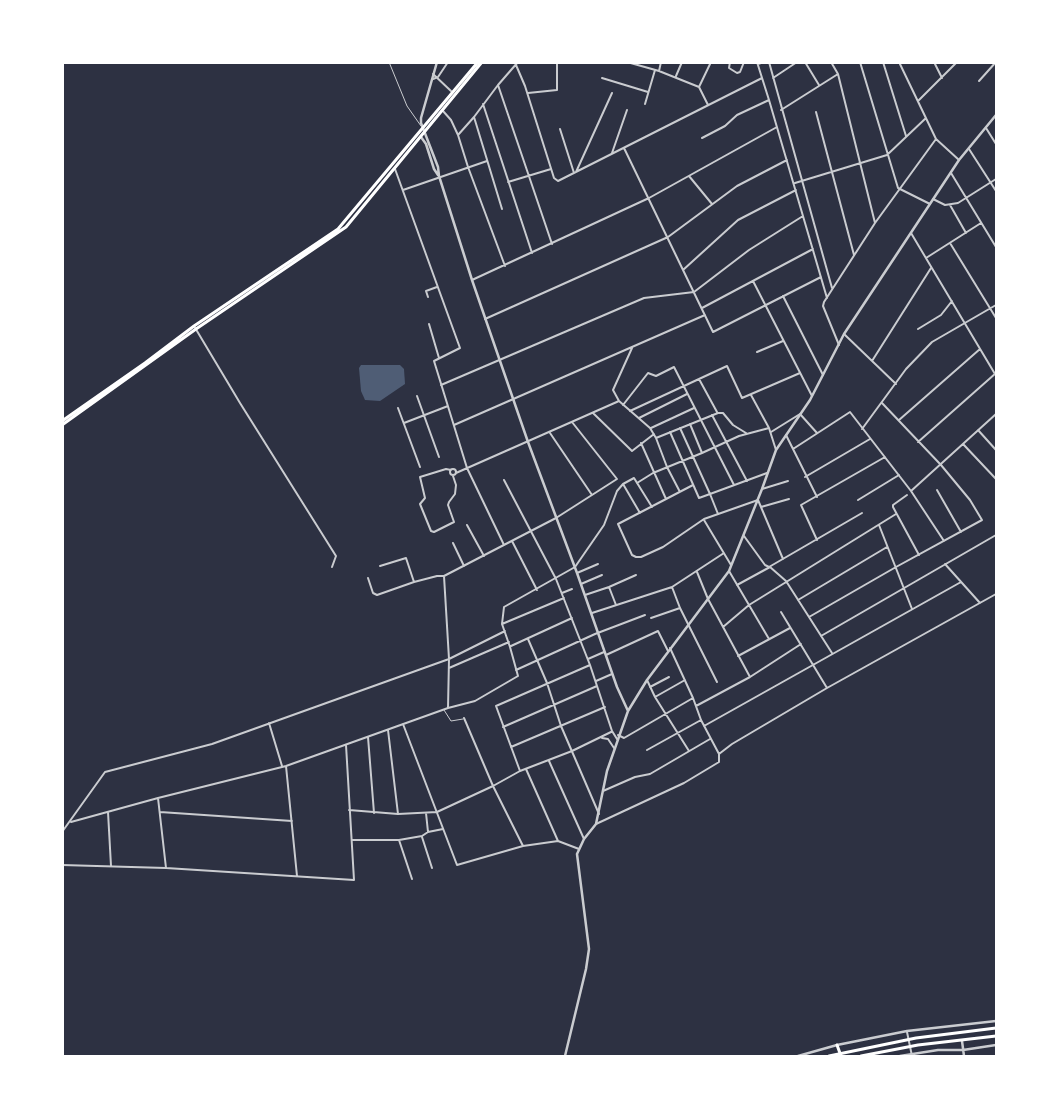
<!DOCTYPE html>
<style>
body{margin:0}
#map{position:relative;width:1059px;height:1119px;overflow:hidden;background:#2d3142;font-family:Raleway,sans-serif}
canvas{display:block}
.frame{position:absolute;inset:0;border:64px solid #fff;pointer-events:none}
</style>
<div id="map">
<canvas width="1059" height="1119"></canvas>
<div class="frame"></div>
</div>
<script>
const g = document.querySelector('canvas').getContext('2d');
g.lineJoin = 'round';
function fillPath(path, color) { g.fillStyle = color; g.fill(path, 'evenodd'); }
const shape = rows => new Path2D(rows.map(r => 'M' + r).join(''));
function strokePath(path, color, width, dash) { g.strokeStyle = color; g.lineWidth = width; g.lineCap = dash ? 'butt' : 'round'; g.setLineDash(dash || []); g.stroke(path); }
const water = shape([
 [361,365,400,365,404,369,405,384,380,401,365,400,361,391,359,368]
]);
const service = shape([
 [389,62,407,106,421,126]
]);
const pedestrian = shape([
 [444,710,451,721,463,719]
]);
const minor = shape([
 [627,62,659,71,699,87],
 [730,62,729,68,737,73,740,72,744,62],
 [757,62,769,100,827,298],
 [769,62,832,288],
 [805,62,819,85],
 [831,62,838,74,875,223],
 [860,62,898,188,930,204],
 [883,62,906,136],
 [899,62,936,139,959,160],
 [934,62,942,78],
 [758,64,764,62],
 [516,65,525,86,554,178,558,181,762,78],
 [659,71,661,62],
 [433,74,451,91],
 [676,76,682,62],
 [602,78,648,92],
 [773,78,797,62],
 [433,79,438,77,448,62],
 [979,81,996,62],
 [498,85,552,244],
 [699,87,711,62],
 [699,87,708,105],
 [528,93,557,90,557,62],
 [918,101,957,62],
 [483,104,532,253],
 [645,104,655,70],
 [781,110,838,74],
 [443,111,451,120,458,135,468,167,505,266],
 [816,112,854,255],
 [474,117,502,209],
 [986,128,996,144],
 [560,129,574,173],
 [458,135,474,117,498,85,518,62],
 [702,138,725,126,737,115,769,100],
 [624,148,713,332,821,277],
 [969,149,996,191],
 [612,153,627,110],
 [395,169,460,348,434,361,467,468,504,545],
 [576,172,612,93],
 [951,173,996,247],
 [689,176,712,204],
 [508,182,551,169],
 [795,183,887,155,926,118],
 [403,190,487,161],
 [933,199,945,205,958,203,996,179],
 [950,205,966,233],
 [911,233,995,374],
 [950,243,996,318],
 [926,258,981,223],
 [683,270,738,220,796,190],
 [472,280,649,198,777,127],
 [753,281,812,396],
 [783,296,823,375],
 [428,297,426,291,437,287],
 [702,308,813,249],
 [485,319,668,237,737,186,787,160],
 [429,324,439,358],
 [194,326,240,403,336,556,332,567],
 [918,329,941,315,952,301],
 [844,334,896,384],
 [839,345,823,306,824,302,875,223,936,139],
 [632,348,613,390,619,401,650,428,656,438,667,467,680,492],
 [757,352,783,341],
 [872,361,931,268],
 [699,379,717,412],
 [441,385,644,298,694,292,749,250,803,216],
 [751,395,769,428,776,450],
 [417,396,439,457],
 [623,405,648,373,656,376,674,367,734,485],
 [398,408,420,467],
 [630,411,727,366,742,398,800,373],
 [593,413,632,451,654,434],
 [712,415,747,481],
 [639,418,687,394],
 [899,420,980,349],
 [404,423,448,406],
 [690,424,702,453],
 [454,425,705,315],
 [651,428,694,408],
 [862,429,906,369,932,342,996,305],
 [978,430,996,450],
 [670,432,699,498,710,494,680,428],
 [771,432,800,414,817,433],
 [550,433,592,495],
 [786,435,817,497],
 [656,438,718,413,723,413,733,425,746,433],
 [918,442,996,373],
 [641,443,666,499],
 [963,444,996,479],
 [793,449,850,412,911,491,944,541],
 '450 472a3 3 0 1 1 6 0a3 3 0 1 1-6 0Z',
 [451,470,446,469,420,477,425,498,420,504,431,531,434,532,454,522,448,505,449,502,455,494,456,485,453,476],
 [456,473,619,401],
 [805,477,870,439],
 [504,480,556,579,590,665,612,731,617,739],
 [637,483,653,473,702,453,739,436,769,428],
 [623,484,634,478,652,507],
 [693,485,618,524,632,555,636,557,641,557,663,547,704,519,758,500,783,559],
 [762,489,788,481],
 [937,490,961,532],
 [911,491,996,414],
 [907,495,893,505,893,507,919,555],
 [858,500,899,475],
 [761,507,789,499],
 [718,514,710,494,767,473],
 [704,520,731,565],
 [467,525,484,556],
 [879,525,912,609],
 [744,536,765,565,769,567,862,513],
 [817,540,801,505,885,457],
 [512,541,537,590],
 [453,543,464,566],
 [945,564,980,603],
 [380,566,406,558,414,582],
 [729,571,769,639],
 [697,572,708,599,750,677],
 [577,573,598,564],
 [444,576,449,659,448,708],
 [368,578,373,593,377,595,414,582,437,576,444,576,556,518,617,479,572,422],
 [581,584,602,575],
 [737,585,770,567,786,581,832,653],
 [609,587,636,575],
 [672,587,680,608,717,682],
 [562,593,572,589],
 [585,595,609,587,616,605],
 [798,600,887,547],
 [781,612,827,688],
 [592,613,672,587,724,553],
 [809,617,896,567,982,520,970,500,941,465,882,403],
 [651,618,680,608],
 [502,624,564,598],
 [723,627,749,605,896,514],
 [821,636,996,535],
 [528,639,547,683,561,726,599,814],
 [511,646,572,618],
 [606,655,658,631,668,651],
 [738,656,790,628],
 [588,659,604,652],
 [449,668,509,642],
 [516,670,595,634,645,615],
 [647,680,655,697,689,751],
 [596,681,612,674],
 [650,687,669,677],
 [655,697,685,680],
 [696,706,750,677,801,644],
 [464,718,493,786,523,846],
 [269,723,282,766],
 [403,724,457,865,523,846,558,841,579,849],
 [704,726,961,582],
 [503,727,597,686],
 [388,730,398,814],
 [618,735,624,738,693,698],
 [368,737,374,813],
 [602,738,608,739,614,748],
 [511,747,605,707],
 [647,750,701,720],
 [719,754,732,744,827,688,996,594],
 [549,761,584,839],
 [286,766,297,876],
 [526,769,558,841],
 [520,771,496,706,590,665],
 [603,791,635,777,650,774,710,739],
 [158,798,166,868],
 [349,810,398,814,437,812,493,786,520,771,572,751,611,732],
 [108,812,111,866],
 [160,812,292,821],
 [426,813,428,832],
 [71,822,158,798,286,766,448,708,475,701,518,676,510,647,502,624,504,607,575,567,604,525,617,491,623,484,640,513],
 [596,824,684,783,719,762,719,754,701,720,693,698,670,648],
 [62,832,105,772,212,744,449,659,505,631],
 [422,837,432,868],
 [353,840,399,840,422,836,428,832,443,829],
 [399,840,412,879],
 [62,865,166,868,354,880,346,745],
 [907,1032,912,1056]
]);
const tertiary = shape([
 [437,62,421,118,421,123,438,167,439,176,472,280,528,442,577,573,617,687,628,711],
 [421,137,426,144,434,169,438,175],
 [962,1041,964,1056],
 [565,1056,586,969,589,949,577,854,584,839,596,824,607,771,628,711,647,680,729,571,762,489,776,450,810,400,844,334,959,160,996,115],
 [798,1056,837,1045,907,1031,996,1021],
 [900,1056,938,1050,963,1050,996,1045]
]);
const secondary = shape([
 [62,421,145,363,194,326,338,229,478,62],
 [62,425,196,329,346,227,482,62],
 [837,1045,841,1056]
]);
const trunk = shape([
 [829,1056,916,1038,996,1028],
 [861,1056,918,1045,996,1036]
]);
fillPath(water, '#4f5d75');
strokePath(service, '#caccd0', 1);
strokePath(pedestrian, '#caccd0', 1);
strokePath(minor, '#caccd0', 2);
strokePath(tertiary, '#caccd0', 2.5);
strokePath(secondary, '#fff', 3);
strokePath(trunk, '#fff', 3);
</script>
